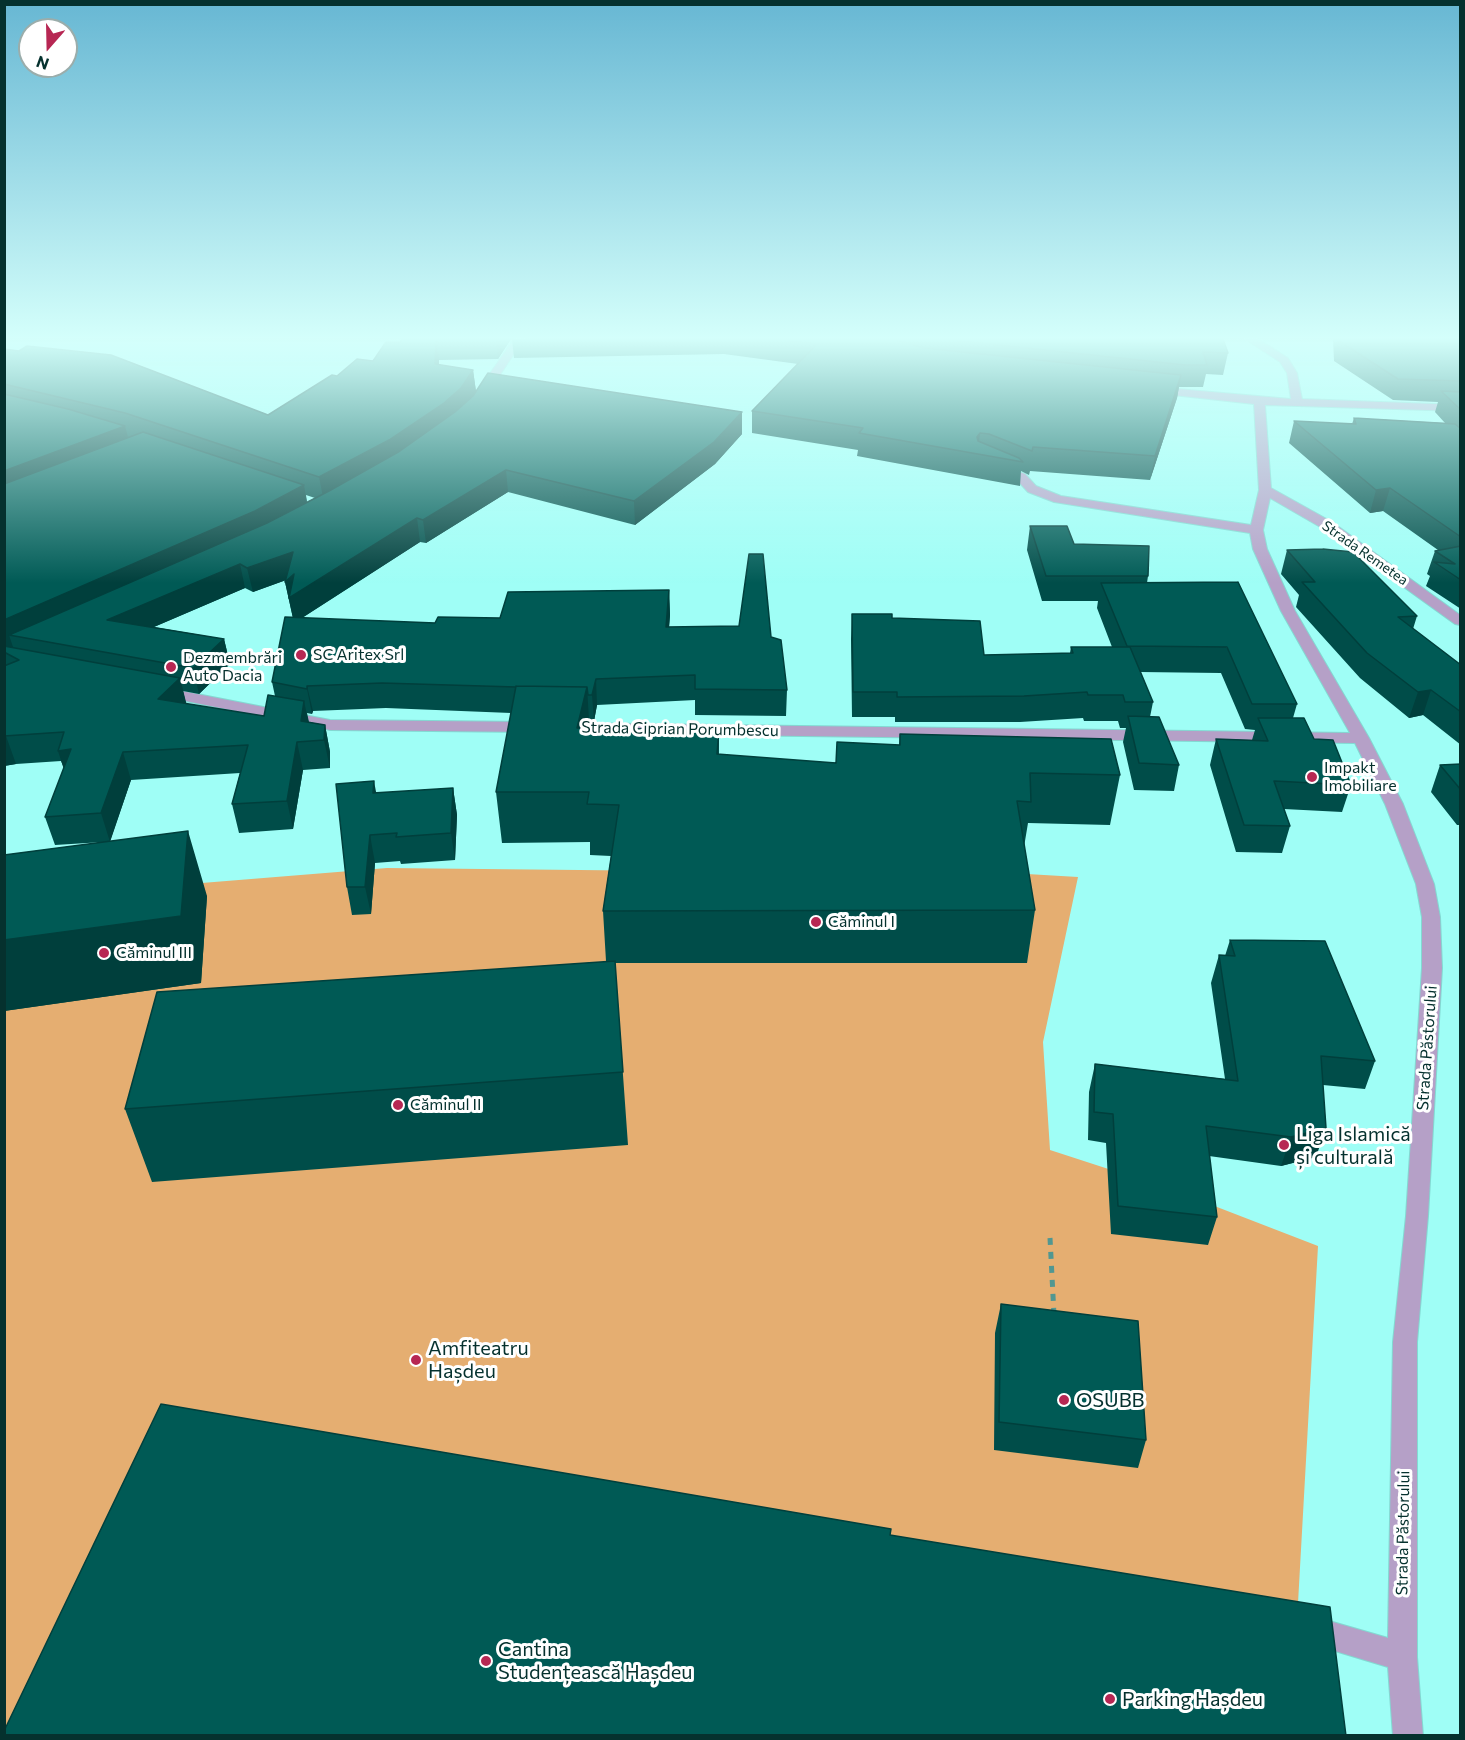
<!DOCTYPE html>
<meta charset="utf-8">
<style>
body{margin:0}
#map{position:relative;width:1465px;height:1740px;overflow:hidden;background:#9ffef6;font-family:Commissioner,sans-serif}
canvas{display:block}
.frame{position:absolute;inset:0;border:6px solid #05312e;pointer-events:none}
.north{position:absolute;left:18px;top:18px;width:60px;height:60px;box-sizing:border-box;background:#fff;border:2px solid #9badab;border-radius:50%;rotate:200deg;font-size:16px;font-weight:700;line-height:24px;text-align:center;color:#05312e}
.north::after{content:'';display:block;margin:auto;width:21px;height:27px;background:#b72753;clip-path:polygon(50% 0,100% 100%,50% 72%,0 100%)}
</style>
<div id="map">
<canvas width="1465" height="1740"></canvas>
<div class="frame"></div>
<div class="north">N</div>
</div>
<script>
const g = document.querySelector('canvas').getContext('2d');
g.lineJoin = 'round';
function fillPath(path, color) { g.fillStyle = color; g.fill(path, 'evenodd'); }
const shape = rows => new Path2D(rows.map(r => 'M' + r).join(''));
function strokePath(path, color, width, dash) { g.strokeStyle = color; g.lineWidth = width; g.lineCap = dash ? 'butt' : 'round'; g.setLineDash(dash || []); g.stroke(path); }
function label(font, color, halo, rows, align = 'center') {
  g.font = font + ' Commissioner,sans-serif'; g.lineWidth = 6; g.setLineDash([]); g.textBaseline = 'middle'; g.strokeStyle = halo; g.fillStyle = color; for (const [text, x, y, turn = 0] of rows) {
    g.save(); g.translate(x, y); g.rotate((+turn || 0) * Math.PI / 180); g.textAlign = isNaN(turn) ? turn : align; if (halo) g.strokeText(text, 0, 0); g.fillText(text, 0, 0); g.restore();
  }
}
const green = shape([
 [387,868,675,871,925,868,1078,877,1043,1042,1050,1150,1173,1190,1318,1246,1298,1603,5,1736,5,896,140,888]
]);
const path = shape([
 [1050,1238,1054,1315]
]);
const minor = shape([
 [514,339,524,339,485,397,477,397,475,395,514,339],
 [1245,339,1258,339,1288,358,1297,373,1302,399,1460,405,1460,411,1265,405,1271,488,1332,522,1460,615,1460,625,1455,624,1322,528,1270,498,1263,530,1267,549,1295,611,1369,738,1403,804,1434,884,1440,917,1442,968,1428,1216,1417,1342,1417,1657,1423,1736,1393,1736,1388,1667,1312,1644,1302,1640,1298,1630,1302,1620,1312,1616,1388,1638,1393,1342,1406,1216,1422,968,1422,917,1416,884,1385,804,1355,743,565,733,557,728,565,723,1350,733,1281,611,1253,549,1250,533,1054,502,1028,492,1017,480,993,469,999,465,1025,474,1036,486,1061,496,1251,525,1259,490,1254,404,1155,393,1149,390,1155,387,1291,399,1287,373,1280,362,1245,339],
 [161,687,330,720,532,722,540,727,532,732,330,730,156,695,153,692,156,689,161,687]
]);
const wall = shape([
 [402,339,511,339,498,359,439,360,439,365,473,370,476,391,742,434,715,464,635,525,508,492,426,543,420,542,302,618,435,623,500,618,669,590,670,615,669,627,771,637,787,690,786,716,695,715,695,700,597,705,594,721,589,721,590,728,719,730,719,755,836,763,899,745,900,734,1120,775,1110,825,1028,823,1024,847,1035,910,1027,963,615,963,628,1145,152,1182,125,1109,606,961,603,911,611,856,590,855,590,842,502,843,496,792,511,713,386,708,313,711,312,714,307,713,309,722,325,725,330,752,330,768,303,770,293,829,239,833,232,804,240,773,131,780,110,841,207,896,201,983,4,1011,4,855,103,842,55,845,45,817,64,768,61,761,16,764,4,766,4,349,268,415,337,376,373,361,400,342],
 [306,495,315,498,307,502],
 [286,580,285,582,293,618,272,682,275,696,264,716,186,704,183,691,199,694,230,664,224,639,154,627,245,588,253,592],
 [512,339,1223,339,1228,353,1223,375,1206,374,1203,387,1179,387,1177,398,1150,480,1030,471,1029,475,1021,471,1020,486,857,456,858,450,752,433,752,411,798,364,724,354,514,358],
 [1333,339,1461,339,1461,609,1426,586,1430,576,1427,574,1435,551,1438,550,1383,511,1370,513,1289,443,1294,421,1352,424,1354,418,1445,423,1435,412,1438,402,1393,400,1334,361],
 [1030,526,1074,544,1148,576,1147,583,1297,704,1293,718,1314,739,1351,785,1342,812,1284,809,1290,826,1282,853,1236,852,1210,765,1216,739,1252,740,1255,730,1245,729,1221,673,1140,672,1153,702,1150,717,1179,765,1174,791,1134,790,1123,742,1126,728,1120,728,1118,721,1084,721,1083,718,1020,722,895,722,895,717,852,717,851,639,852,614,892,618,984,655,1070,653,1071,647,1112,647,1097,608,1098,601,1042,601,1027,550],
 [1287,550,1417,616,1413,629,1461,665,1461,745,1423,715,1409,718,1360,678,1296,607,1299,595,1281,574],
 [1461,764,1461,825,1457,825,1431,792,1440,765],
 [453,788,457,815,455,860,401,864,400,861,375,863,371,914,352,915,347,887,376,793],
 [1230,940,1375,1061,1365,1089,1323,1085,1316,1157,1281,1166,1209,1156,1217,1217,1208,1245,1111,1234,1106,1143,1088,1140,1089,1092,1095,1064,1225,1079,1211,983,1219,955,1225,956],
 [1001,1304,1146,1440,1138,1468,994,1450,995,1333]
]);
const shadedWall = shape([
 [436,339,439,360,437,386,435,364],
 [496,339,511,339,498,359],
 [473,370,476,392,463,411,324,502,319,477],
 [1181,375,1177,398,1150,480,1155,456],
 [742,412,742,434,715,464,635,525,634,501],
 [125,426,131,449,4,498,4,471],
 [980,433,978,454,977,437],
 [506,470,508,492,426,543,423,520],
 [304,485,308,509,9,635,13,647,4,651,4,620],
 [1390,488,1383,511,1370,513,1376,490],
 [417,518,420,542,294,623,285,582,289,579,253,592,247,568,293,552],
 [240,564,245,588,114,644,107,620],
 [669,590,670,615,667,652,666,627],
 [224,639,230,664,199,694,193,668],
 [180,678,187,706,158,699],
 [596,679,597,705,594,721,592,695],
 [307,686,313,711,312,714,307,689],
 [587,687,590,736,577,728],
 [1431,690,1423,715,1409,718,1418,692],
 [304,701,310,729,301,721],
 [325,725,330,752,330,768,324,740],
 [4,736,6,736,16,764,4,766],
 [297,742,303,770,293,829,287,801],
 [71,749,67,779,58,751],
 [123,752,131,780,110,842,101,813],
 [374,781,379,808,373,793],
 [453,788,457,815,455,860,451,833],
 [188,831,207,896,201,983,4,1011,4,940],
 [370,835,375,863,371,914,365,887],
 [1326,1128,1316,1157,1281,1166,1291,1137]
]);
const building = shape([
 [402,339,436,339,435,364,473,370,461,388,444,403,389,440,319,477,125,413,4,384,4,349,19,351,27,346,111,355,268,415,332,375,337,376,357,359,373,361,386,342,400,342,402,339],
 [776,339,892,339,924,348,1181,375,1155,456,1033,447,1032,451,989,434,980,433,977,437,978,441,1019,458,1023,462,859,433,863,428,752,411,817,344,776,339],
 [943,339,1223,339,1228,353,1203,352,1207,365,1185,365,943,339],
 [1339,339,1461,339,1461,381,1398,379,1339,341,1339,339],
 [488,373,742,412,714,442,634,501,506,470,423,520,417,518,289,598,294,574,285,582,293,552,247,568,240,564,107,620,224,639,193,668,9,635,267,523,329,491,400,451,455,412,473,396,488,373],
 [1441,391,1461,392,1461,410,1441,391],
 [4,394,68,409,125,426,4,471,4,394],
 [1354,418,1455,424,1461,429,1461,537,1390,488,1376,490,1294,421,1356,424,1354,418],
 [143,432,304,485,255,511,4,620,4,484,143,432],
 [1030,526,1067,526,1074,544,1149,546,1148,576,1046,576,1030,526],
 [1461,546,1461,580,1434,562,1455,564,1435,551,1461,546],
 [1323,549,1353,552,1417,616,1398,617,1461,665,1461,712,1431,690,1418,692,1367,653,1302,582,1315,582,1287,550,1323,549],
 [749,554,763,554,771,637,781,640,787,690,695,689,695,675,596,679,592,695,588,695,587,687,516,686,516,687,382,683,307,686,307,689,272,682,285,617,435,623,438,617,500,618,508,592,669,590,666,627,739,626,749,554],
 [1238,582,1297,704,1252,704,1227,647,1127,646,1101,583,1238,582],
 [852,614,892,614,892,618,980,621,984,655,1073,653,1071,647,1130,647,1153,702,1125,702,1123,695,1088,695,1087,692,1024,696,897,697,897,692,853,692,852,614],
 [4,646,180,678,158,699,264,716,268,695,304,701,301,721,325,725,324,740,297,742,287,801,232,804,248,745,123,752,101,813,45,817,71,749,58,751,64,732,4,736,4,666,19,660,4,652,4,646],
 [516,686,587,687,577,728,719,730,717,754,836,763,837,742,900,745,900,734,1111,739,1120,775,1030,773,1031,802,1017,801,1035,910,603,911,619,805,587,804,589,792,496,792,516,686],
 [1128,716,1159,717,1179,765,1139,763,1128,716],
 [1258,718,1304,718,1314,739,1333,740,1351,785,1274,781,1290,826,1244,825,1216,739,1268,741,1258,718],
 [1461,764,1461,790,1440,765,1461,764],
 [374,781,373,793,453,788,451,833,396,837,397,833,370,835,365,887,347,887,336,784,374,781],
 [188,831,181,916,4,940,4,855,188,831],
 [1230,940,1325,941,1375,1061,1321,1056,1326,1128,1291,1137,1206,1126,1217,1217,1118,1206,1113,1114,1094,1112,1095,1064,1238,1081,1219,955,1235,956,1230,940],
 [615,961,623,1072,125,1109,157,992,615,961],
 [1001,1304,1138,1321,1146,1440,999,1422,1001,1304],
 [161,1404,891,1529,890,1535,1330,1607,1346,1736,4,1736,4,1731,161,1404]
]);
const markers = [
 [301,655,6,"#b72753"],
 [171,667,6,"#b72753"],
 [1312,777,6,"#b72753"],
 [816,922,6,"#b72753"],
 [104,953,6,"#b72753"],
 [398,1105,6,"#b72753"],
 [1284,1145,6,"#b72753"],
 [416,1360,6,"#b72753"],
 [1064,1400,6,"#b72753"],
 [486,1661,6,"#b72753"],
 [1110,1699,6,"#b72753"]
];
const farStreetnames = [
 ["Strada Remetea",1365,553,35]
];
const poiNames = [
 ["SC Aritex Srl",313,655],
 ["Dezmembrări",183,658],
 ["Auto Dacia",183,676],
 ["Impakt",1324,768],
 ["Imobiliare",1324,786],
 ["Căminul I",828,922],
 ["Căminul III",116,953],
 ["Căminul II",410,1105]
];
const streetNames = [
 ["Strada Ciprian Porumbescu",680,729,1],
 ["Strada Păstorului",1427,1048,-86],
 ["Strada Păstorului",1403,1533,-89]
];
const nearPoinames = [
 ["Liga Islamică",1296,1134],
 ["și culturală",1296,1157],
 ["Amfiteatru",428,1348],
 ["Hașdeu",428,1371],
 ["OSUBB",1076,1400],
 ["Cantina",498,1649],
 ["Studențească Hașdeu",498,1672],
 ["Parking Hașdeu",1122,1699]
];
fillPath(green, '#e5ae71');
strokePath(minor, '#83d9d2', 2);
strokePath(path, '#519791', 5, [7, 7]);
fillPath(minor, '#b5a0c7');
fillPath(wall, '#004d49');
fillPath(shadedWall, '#003f3c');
fillPath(building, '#005a55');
strokePath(building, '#003f3c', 1.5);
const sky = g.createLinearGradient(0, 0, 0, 583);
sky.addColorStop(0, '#67b7d3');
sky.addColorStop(0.58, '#d4fffb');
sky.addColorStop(1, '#d4fffb00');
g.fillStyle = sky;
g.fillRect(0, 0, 1465, 583);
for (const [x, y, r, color] of markers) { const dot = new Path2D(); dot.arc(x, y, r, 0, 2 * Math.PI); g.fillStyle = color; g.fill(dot); strokePath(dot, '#fff', 2); }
label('14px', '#05312e', '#fff', farStreetnames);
label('16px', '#05312e', '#fff', poiNames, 'left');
label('16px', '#05312e', '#fff', streetNames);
label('20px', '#05312e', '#fff', nearPoinames, 'left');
</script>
